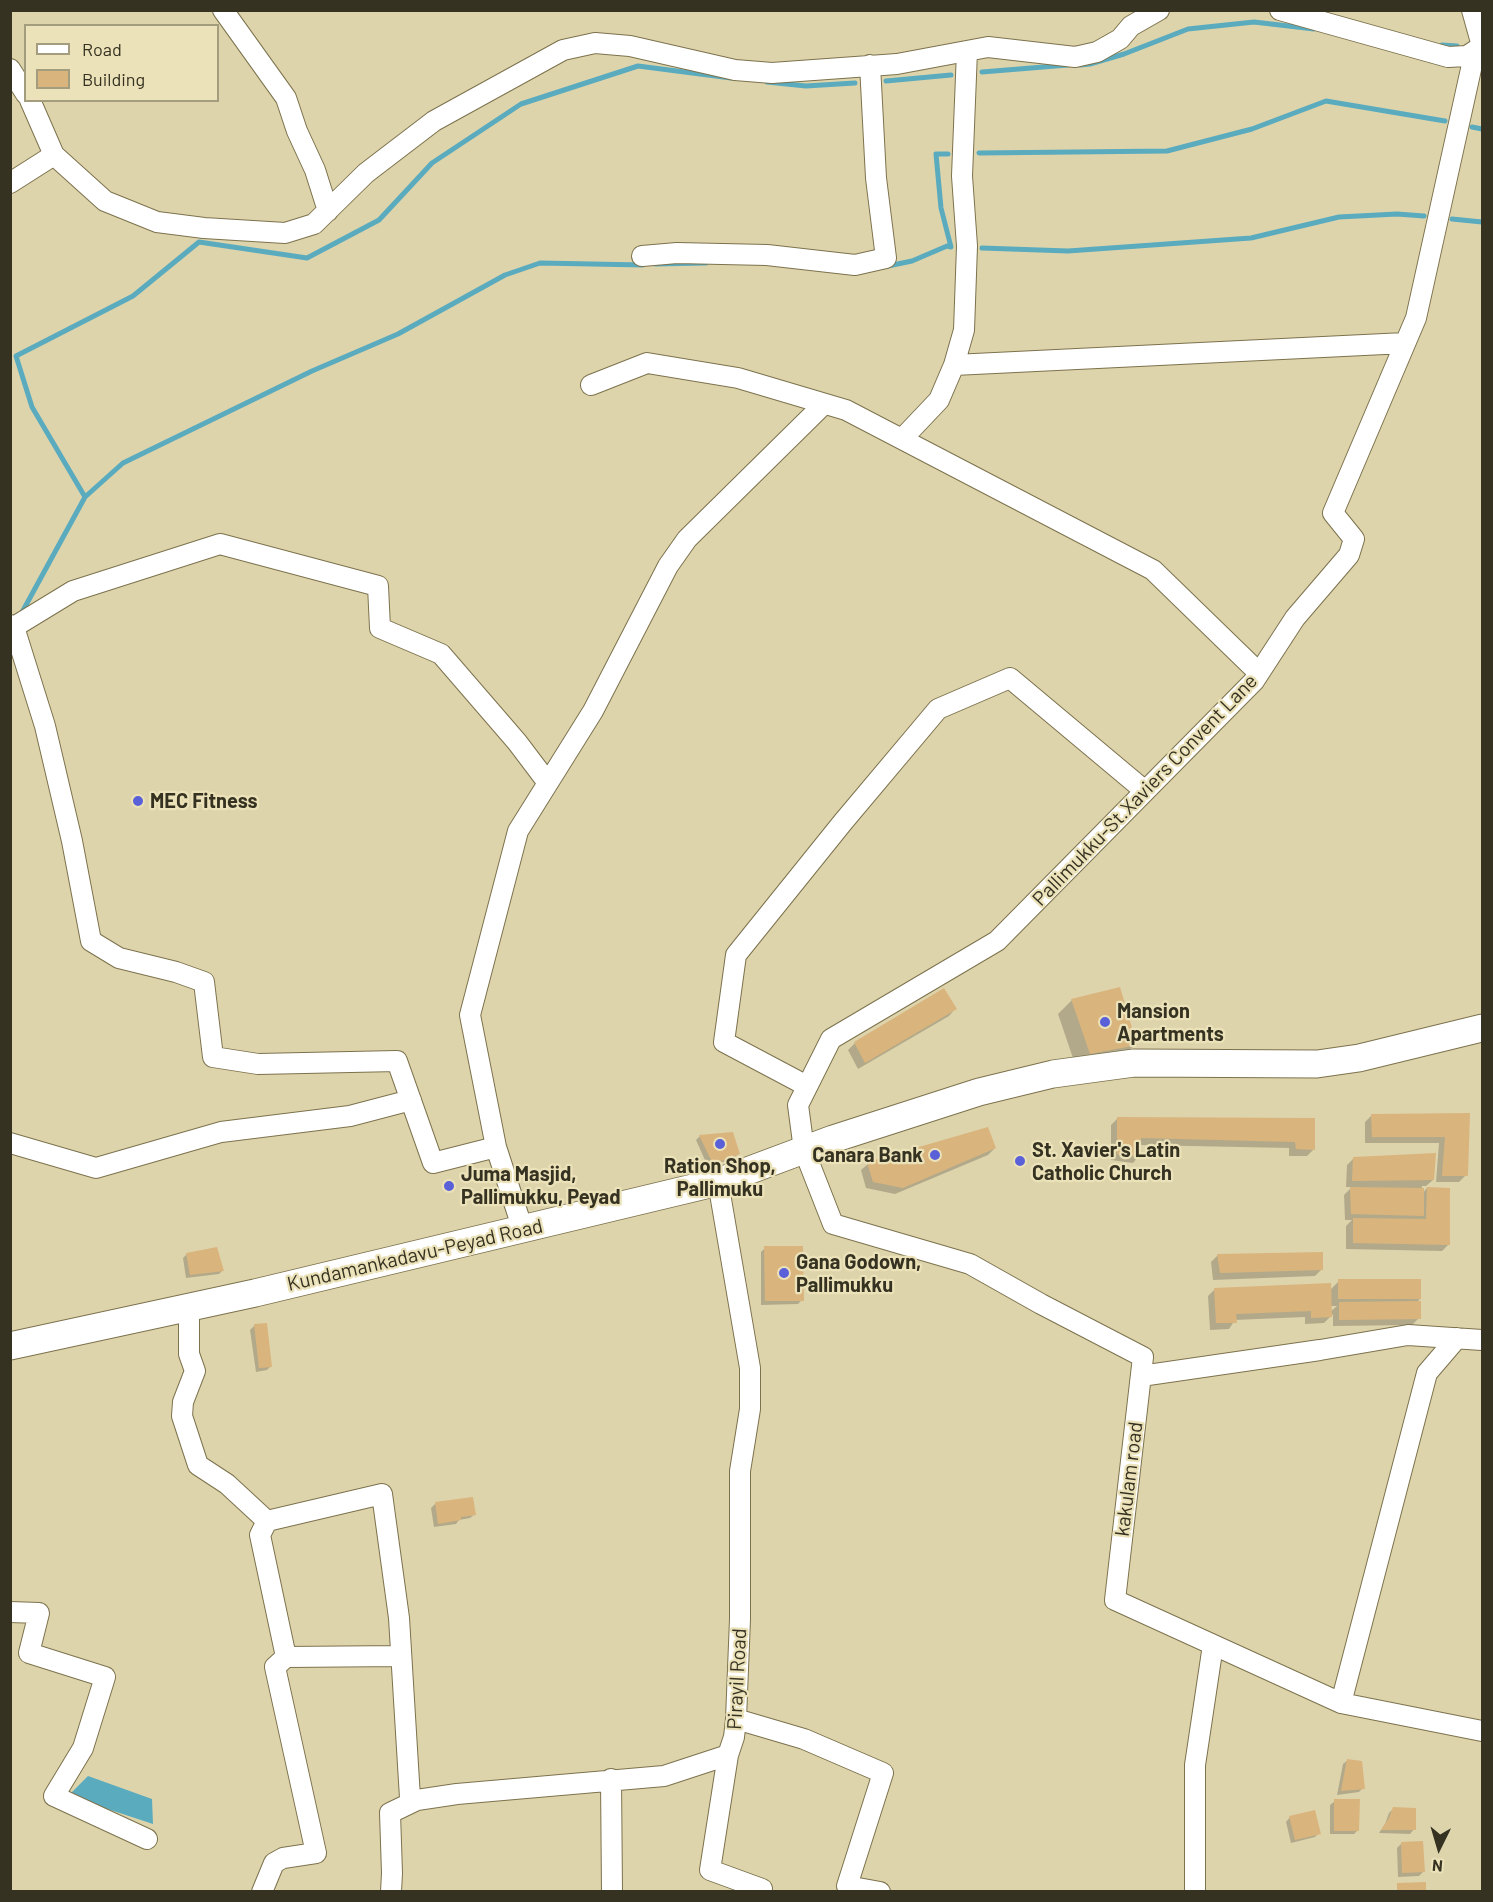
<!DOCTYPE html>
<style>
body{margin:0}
#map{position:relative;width:1493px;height:1902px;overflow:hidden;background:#ded4ac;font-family:Barlow,sans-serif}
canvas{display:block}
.frame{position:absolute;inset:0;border:12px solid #363222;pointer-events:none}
.legend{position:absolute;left:24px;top:24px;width:195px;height:78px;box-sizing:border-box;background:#ebe2b9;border:2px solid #a39c7d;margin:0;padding:8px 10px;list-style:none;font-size:18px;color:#363222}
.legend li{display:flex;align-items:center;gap:12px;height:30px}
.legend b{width:30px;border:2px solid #a39c7d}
.north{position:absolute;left:1409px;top:1818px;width:60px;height:60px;-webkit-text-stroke:4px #ebe2b9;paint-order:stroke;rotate:185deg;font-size:16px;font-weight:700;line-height:24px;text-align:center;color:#363222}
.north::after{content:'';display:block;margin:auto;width:21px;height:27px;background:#363222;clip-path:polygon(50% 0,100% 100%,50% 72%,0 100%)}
</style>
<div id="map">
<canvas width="1493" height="1902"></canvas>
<div class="frame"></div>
<ul class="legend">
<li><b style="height:8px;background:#fff"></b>Road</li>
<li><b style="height:16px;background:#dab47d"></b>Building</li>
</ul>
<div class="north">N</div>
</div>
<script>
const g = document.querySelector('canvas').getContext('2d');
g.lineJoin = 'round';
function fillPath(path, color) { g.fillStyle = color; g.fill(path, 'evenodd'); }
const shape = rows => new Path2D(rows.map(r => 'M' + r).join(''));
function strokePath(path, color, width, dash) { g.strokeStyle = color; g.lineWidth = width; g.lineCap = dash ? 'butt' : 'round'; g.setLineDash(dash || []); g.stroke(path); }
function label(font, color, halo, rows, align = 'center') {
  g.font = font + ' Barlow,sans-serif'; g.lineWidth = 4.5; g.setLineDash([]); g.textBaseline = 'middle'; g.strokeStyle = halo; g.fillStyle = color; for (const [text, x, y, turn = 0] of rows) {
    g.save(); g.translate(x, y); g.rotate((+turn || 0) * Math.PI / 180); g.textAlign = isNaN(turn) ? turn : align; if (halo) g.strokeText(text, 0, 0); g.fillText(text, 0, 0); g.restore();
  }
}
const water = shape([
 [88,1776,152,1799,153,1824,68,1796]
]);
const shadow = shape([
 [1072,1000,1136,1044,1122,1058,1076,1067,1058,1014],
 [955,1009,949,1016,858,1069,848,1050,855,1043],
 [1468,1114,1466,1175,1459,1182,1436,1182,1439,1143,1365,1143,1365,1122,1372,1115],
 [1118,1118,1313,1119,1313,1150,1307,1156,1289,1156,1289,1148,1139,1145,1139,1156,1133,1163,1111,1160,1111,1125],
 [700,1136,738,1154,734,1158,708,1167,696,1140],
 [995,1148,988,1155,895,1194,866,1188,861,1170,868,1164],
 [1354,1158,1433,1180,1426,1186,1422,1186,1422,1194,1427,1188,1449,1244,1442,1251,1346,1249,1346,1226,1352,1220,1345,1220,1344,1195,1352,1187,1346,1187,1347,1165],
 [765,1248,802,1300,798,1304,761,1305,761,1252],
 [187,1254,223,1270,219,1274,186,1278,183,1258],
 [1218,1255,1322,1269,1315,1276,1213,1280,1211,1262],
 [1339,1281,1420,1299,1416,1303,1419,1318,1412,1325,1333,1326,1333,1314,1324,1323,1305,1324,1305,1317,1235,1320,1229,1329,1210,1330,1208,1296,1215,1289,1330,1290],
 [1330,1306,1337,1306,1330,1312],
 [255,1325,271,1366,267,1370,256,1372,250,1330],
 [435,1504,475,1514,470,1518,459,1520,456,1524,434,1527,431,1508],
 [1348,1760,1363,1788,1359,1792,1337,1795,1343,1764],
 [1335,1801,1358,1830,1354,1834,1330,1834,1330,1805],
 [1393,1809,1414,1829,1410,1834,1379,1833,1385,1824,1389,1813],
 [1290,1817,1319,1833,1315,1837,1291,1843,1286,1822],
 [1401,1844,1423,1872,1419,1876,1398,1877,1397,1848]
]);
const stream = shape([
 [1442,45,1457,46],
 [1080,65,1090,64,1124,54,1188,29,1254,22,1314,29],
 [982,72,1068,65],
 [886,81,951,75],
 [767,82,806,86,855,83],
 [1472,127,1482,129],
 [979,153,1167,151,1252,129,1326,101,1445,121],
 [1452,219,1482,222],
 [982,248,1068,251,1251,238,1339,217,1397,214,1424,216],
 [655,264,706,263],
 [888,266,912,261,947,246,951,247,941,208,936,154,948,154],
 [85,497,32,407,16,356,133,296,199,242,307,258,379,220,432,163,521,104,638,66,731,78],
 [20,616,85,497,123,463,312,371,398,334,505,275,540,263,643,265]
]);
const building = shape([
 [1120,987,1137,1045,1090,1054,1071,999],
 [944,988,957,1009,865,1063,854,1042],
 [1470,1113,1468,1176,1442,1176,1445,1137,1372,1137,1371,1114],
 [1117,1117,1315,1118,1315,1150,1296,1149,1295,1142,1141,1138,1141,1157,1117,1154],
 [988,1127,996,1148,903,1188,873,1182,867,1162],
 [733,1132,740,1154,713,1164,699,1135],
 [1436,1153,1434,1180,1352,1181,1353,1157],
 [1350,1187,1424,1188,1424,1216,1351,1214],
 [1427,1187,1450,1188,1450,1245,1353,1243,1353,1218,1426,1219],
 [764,1246,803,1246,804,1301,765,1301],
 [217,1247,224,1271,190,1275,186,1253],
 [1323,1252,1323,1270,1220,1273,1217,1254],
 [1338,1279,1421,1279,1421,1299,1338,1299],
 [1331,1283,1332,1317,1311,1318,1311,1311,1236,1314,1237,1323,1216,1323,1214,1288],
 [1421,1301,1421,1319,1339,1320,1339,1302],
 [267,1323,272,1367,259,1368,254,1324],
 [473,1497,476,1515,461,1517,461,1520,438,1524,435,1502],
 [1347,1759,1362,1761,1365,1789,1341,1791],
 [1334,1799,1360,1799,1359,1831,1334,1831],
 [1393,1807,1416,1808,1416,1830,1381,1830,1389,1818],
 [1315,1810,1321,1834,1295,1840,1289,1816],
 [1423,1841,1425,1872,1402,1873,1401,1842],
 [1426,1882,1426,1892,1397,1892,1397,1883]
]);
const street = shape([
 [223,10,286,98,297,131,315,170,328,211],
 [1280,10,1448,57,1467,56,1482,46],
 [1472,10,1482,46],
 [1475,51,1416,318,1333,513,1354,539,1349,555,1295,618,1254,681,997,941,831,1039,798,1105,804,1150,833,1224,970,1264,1041,1304,1143,1357,1115,1600,1341,1703,1482,1731],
 [10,69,26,94],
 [30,100,54,155,105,201,157,222,204,228,285,233,314,224,366,173,434,121,563,50,595,43,630,46,735,70,772,73,897,64,988,47,1075,57,1097,52,1120,39,1131,26,1159,10],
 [10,183,54,155],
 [642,256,677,253,767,255,855,265,886,258,876,178,870,65],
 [954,365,1405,343],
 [591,385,647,363,738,378,846,410,1153,570,1259,673],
 [902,439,939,400,954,365,964,330,967,246,962,176,967,51],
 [10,625,14,627,45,726,72,841,91,941,119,958,176,972,204,982,213,1057,258,1064,397,1061,433,1163,496,1147],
 [14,627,73,591,220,544,378,586,380,628,441,654,517,742,548,783],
 [807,1086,724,1042,736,955,843,822,938,709,1010,678,1145,791],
 [10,1143,96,1168,221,1132,350,1116,411,1100],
 [523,1230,496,1147,470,1015,518,831,593,711,668,566,687,539,824,404],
 [189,1307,189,1354,195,1371,183,1402,182,1416,198,1465,227,1484,267,1521,382,1494,399,1618,410,1798,417,1800],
 [1141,1376,1320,1350,1408,1335,1482,1340],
 [10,1612,39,1613,29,1653,105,1677,83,1748,54,1796,147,1839],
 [286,1657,401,1656],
 [1341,1703,1427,1373,1457,1338],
 [736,1719,804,1739,883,1773,847,1886,880,1892],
 [728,1755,710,1870,762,1889],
 [611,1779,612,1892],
 [262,1892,274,1863,283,1858,316,1853,275,1667,286,1657,260,1535,267,1521],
 [391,1892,392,1873,390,1813,417,1800,457,1794,664,1776,728,1755,734,1737,736,1719,740,1619,740,1471,750,1409,750,1368,718,1182],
 [1195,1892,1195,1765,1213,1645]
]);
const secondary = shape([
 [10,1346,255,1293,718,1182,833,1139,979,1092,1053,1074,1134,1063,1317,1064,1359,1058,1482,1028]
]);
const markers = [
 [138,801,6,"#5960d8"],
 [1105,1022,6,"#5960d8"],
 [720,1144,6,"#5960d8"],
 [935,1155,6,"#5960d8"],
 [1020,1161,6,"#5960d8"],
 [449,1186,6,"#5960d8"],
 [784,1273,6,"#5960d8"]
];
const streetNames = [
 ["Pallimukku-St.Xaviers Convent Lane",1145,790,-46],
 ["Kundamankadavu-Peyad Road",415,1255,-13],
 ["kakulam road",1129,1479,-83],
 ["Pirayil Road",737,1679,-87]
];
const poiNames = [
 ["MEC Fitness",150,801],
 ["Mansion",1117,1011],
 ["Apartments",1117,1034],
 ["St. Xavier's Latin",1032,1150],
 ["Catholic Church",1032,1173],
 ["Canara Bank",923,1155,"right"],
 ["Ration Shop,",720,1166,"center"],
 ["Pallimuku",720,1189,"center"],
 ["Juma Masjid,",461,1174],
 ["Pallimukku, Peyad",461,1197],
 ["Gana Godown,",796,1262],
 ["Pallimukku",796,1285]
];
fillPath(water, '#5babbf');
fillPath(shadow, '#0003');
strokePath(stream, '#5babbf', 5);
fillPath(building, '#dab47d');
strokePath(street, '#7c724d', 22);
strokePath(secondary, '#7c724d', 29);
strokePath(street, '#fff', 20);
strokePath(secondary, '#fff', 27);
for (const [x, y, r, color] of markers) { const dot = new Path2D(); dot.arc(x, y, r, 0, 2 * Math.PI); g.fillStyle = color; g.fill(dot); strokePath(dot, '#ebe2b9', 2); }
label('20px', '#363222', '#ebe2b9', streetNames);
label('bold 20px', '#363222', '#ebe2b9', poiNames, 'left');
</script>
